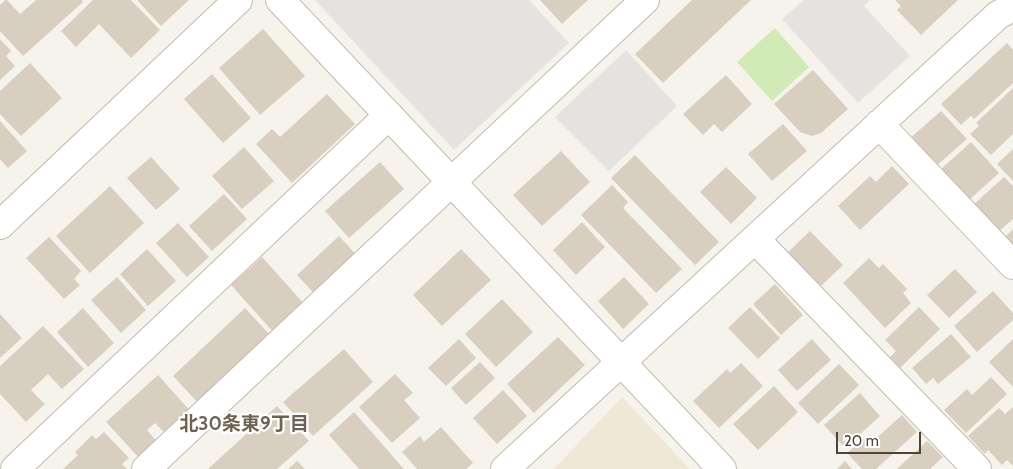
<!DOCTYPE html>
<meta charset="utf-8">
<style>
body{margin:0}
#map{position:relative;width:1013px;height:469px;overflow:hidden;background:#f6f3ec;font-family:Cabin,sans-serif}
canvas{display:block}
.scale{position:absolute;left:836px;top:432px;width:85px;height:22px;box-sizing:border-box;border:2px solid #4b4439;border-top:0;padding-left:6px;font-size:15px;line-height:18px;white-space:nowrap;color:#4b4439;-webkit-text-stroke:4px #fff;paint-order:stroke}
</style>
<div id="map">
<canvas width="1013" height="469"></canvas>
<div class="scale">20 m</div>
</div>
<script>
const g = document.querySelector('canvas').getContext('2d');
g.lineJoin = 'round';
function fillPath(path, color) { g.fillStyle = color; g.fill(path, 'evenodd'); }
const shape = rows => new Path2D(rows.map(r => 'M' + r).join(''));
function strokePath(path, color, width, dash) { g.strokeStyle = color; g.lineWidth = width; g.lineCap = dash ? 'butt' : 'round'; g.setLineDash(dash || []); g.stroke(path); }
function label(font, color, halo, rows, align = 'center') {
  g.font = font + ' Cabin,"Noto Sans JP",sans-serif'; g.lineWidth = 4.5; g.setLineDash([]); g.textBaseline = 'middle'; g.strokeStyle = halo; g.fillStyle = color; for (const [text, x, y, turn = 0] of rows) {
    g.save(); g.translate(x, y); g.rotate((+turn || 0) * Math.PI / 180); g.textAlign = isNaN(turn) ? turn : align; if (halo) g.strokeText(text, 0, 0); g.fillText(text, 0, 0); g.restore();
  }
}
const education = shape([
 [622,397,690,469,554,469]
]);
const green = shape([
 [775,28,809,67,772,101,737,62]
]);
const parking = shape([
 [315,0,529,0,569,43,454,150],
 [804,0,870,0,864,6,910,56,858,103,782,19],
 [626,50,677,106,609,171,555,117]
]);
const building = shape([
 [5,0,7,0,20,14,36,0,82,0,83,2,23,56,0,31,0,5],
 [93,0,131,0,160,30,131,58,99,24,76,47,61,31],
 [137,0,189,0,161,26],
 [540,0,588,0,562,24],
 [692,0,751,0,663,83,635,54],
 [895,0,958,0,921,35,897,10,901,6],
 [263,29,305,76,260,115,219,68],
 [0,39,11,51,6,56,15,66,0,80],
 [1007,43,1013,50,1013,83,974,119,971,116,961,125,941,104],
 [30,63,62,98,21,136,0,114,0,91],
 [813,70,848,109,821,133,812,136,800,132,774,104],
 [212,74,251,118,223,143,184,99],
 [726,75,752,104,722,132,714,124,703,135,683,114],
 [1013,88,1013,134,991,155,970,134,979,126,976,123],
 [327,94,355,124,292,183,256,144,272,129,280,137],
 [941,111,967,139,935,167,909,139],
 [0,121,27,151,8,168,0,159],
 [783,124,807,151,772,181,748,154],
 [971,142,999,173,968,201,940,170],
 [244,147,274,181,242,209,212,176],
 [1013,149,1013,181,997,164],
 [561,151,590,182,542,226,513,195],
 [635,155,719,242,695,265,611,178],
 [151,157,180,189,156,210,127,178],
 [380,162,404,189,349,238,325,211],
 [892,166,909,184,860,230,838,206,870,176,876,182],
 [726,167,757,198,731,224,700,192],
 [1004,177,1013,186,1013,219,998,232,973,205],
 [612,185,628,202,623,208,682,269,656,293,581,215],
 [110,186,144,223,90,273,56,236],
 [224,194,247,219,212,251,189,226],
 [582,222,605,247,576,275,553,250],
 [178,223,209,257,187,277,156,243],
 [1013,229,1013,248,1004,238],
 [810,231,843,265,819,288,786,254],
 [339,236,361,260,319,299,297,275],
 [49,237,81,271,74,279,80,285,64,299,26,258],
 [147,249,176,281,148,306,120,274],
 [461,249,491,280,442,326,413,295],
 [262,257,307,307,276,335,231,285],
 [869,258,879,268,883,264,907,289,903,293,911,303,885,328,843,283],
 [955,269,977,292,949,318,927,295],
 [117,277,146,310,121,333,91,300],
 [624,277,649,304,623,329,598,301],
 [775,284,803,315,781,335,753,304],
 [993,291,1013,313,1013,320,977,352,954,326],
 [502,299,533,332,496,367,465,334],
 [750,307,780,338,758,359,728,328],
 [919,307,940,329,900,368,890,357,896,351,885,340],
 [83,308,114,343,88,367,57,332],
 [245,308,271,336,199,404,173,376],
 [0,314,22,338,0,358],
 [43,326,84,369,62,389,48,374,31,390,45,404,26,422,0,394,0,366],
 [951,334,971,357,938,384,933,378,926,384,912,368],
 [558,337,585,365,534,413,507,384],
 [459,339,476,358,446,386,428,368],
 [812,339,831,360,797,391,778,370],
 [1013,339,1013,387,989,362],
 [344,349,373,382,313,436,283,402],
 [480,362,495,378,466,405,451,388],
 [741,363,763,386,719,428,693,401,727,369,730,373],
 [839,364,859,385,818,424,798,403],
 [395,374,413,393,404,400,420,418,392,443,359,407],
 [158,375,193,414,175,431,170,426,164,432,155,423,147,430,159,444,141,460,106,422],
 [991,377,1007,394,966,433,944,410,967,389,972,395],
 [774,386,798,412,758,450,733,424],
 [503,390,527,416,497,444,473,418],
 [860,393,880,416,845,448,824,425],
 [277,406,309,441,277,469,208,469],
 [1013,407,1013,466,1007,460,1002,465,988,450,985,454,968,436,999,408,1005,414],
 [354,412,404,469,359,469,329,435],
 [902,415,917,432,876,469,862,469,847,453,864,438,870,444],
 [441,427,473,463,466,469,417,469,402,452,420,436,424,442],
 [104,432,129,458,122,464,127,469,63,469,78,455,75,452,92,435,96,439],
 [927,441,943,457,930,469,897,469],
 [297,461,305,469,288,469],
 [845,461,852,469,837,469]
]);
const minor = shape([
 [280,0,722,469],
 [879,124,1013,265],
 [0,225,238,0],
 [755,239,977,469],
 [15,469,389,115],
 [146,469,645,0],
 [505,469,998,15,1013,7]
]);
const neighbourhoodNames = [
 ["北30条東9丁目",244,424]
];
fillPath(education, '#efe8d6');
fillPath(green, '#d2eab5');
fillPath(parking, '#e5e3e0');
fillPath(building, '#d8cfc1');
strokePath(minor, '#c2bbae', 30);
strokePath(minor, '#fff', 28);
label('bold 19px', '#6e6250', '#fff', neighbourhoodNames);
</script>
